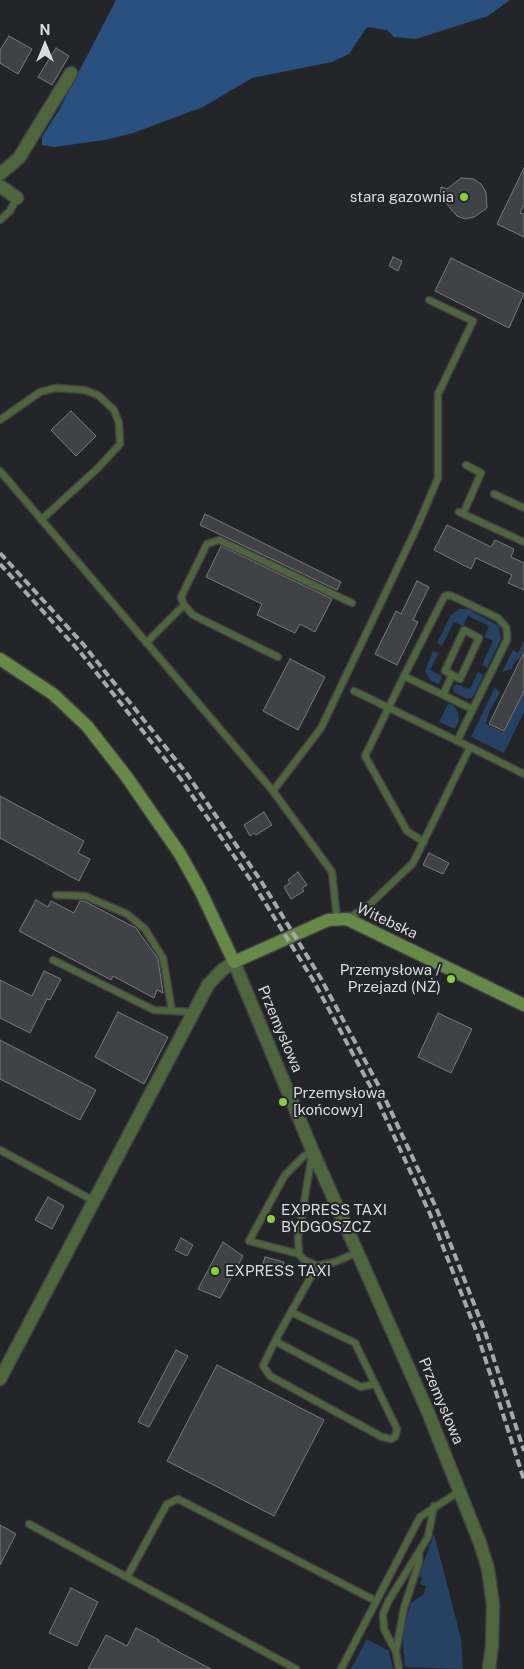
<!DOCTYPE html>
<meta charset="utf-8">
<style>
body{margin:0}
#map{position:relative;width:524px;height:1669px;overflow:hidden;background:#232528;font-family:"Public Sans",sans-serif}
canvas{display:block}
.north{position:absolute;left:20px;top:20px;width:50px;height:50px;-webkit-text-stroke:4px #232528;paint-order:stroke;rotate:0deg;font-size:14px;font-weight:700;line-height:20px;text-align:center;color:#dadbdd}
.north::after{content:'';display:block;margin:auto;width:18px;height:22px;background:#dadbdd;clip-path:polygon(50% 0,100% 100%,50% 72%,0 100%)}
</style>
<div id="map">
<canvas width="524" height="1669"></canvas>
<div class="north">N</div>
</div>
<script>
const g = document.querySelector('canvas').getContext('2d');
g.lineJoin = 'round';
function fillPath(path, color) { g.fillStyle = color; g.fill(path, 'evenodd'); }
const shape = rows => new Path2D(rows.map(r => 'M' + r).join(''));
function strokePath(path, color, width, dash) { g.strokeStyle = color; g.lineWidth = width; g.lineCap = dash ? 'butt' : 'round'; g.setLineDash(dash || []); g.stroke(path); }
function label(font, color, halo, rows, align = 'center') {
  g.font = font + ' "Public Sans",sans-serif'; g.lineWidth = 4; g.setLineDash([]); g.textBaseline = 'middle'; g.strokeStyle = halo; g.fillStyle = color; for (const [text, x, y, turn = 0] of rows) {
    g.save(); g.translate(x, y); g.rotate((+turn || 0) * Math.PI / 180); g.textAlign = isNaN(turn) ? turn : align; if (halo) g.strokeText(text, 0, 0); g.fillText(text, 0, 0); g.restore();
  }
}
const green = shape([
 [459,609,468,609,499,626,501,639,487,668,482,665,493,641,484,637,489,626,468,616,463,626,454,622,442,646,437,643,451,615],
 [524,641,524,649,519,659,515,661,512,669,502,672,513,650,518,653],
 [433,651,439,653,430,670,442,676,439,684,431,681,425,671],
 [478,672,484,675,472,698,465,698,454,692,453,688,456,684,470,689],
 [495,687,500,693,489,712,486,724,503,732,524,691,524,712,504,753,471,737],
 [448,704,453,705,458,712,459,721,455,729,439,722],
 [434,1534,461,1638,463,1669,405,1667,402,1633,411,1603,424,1594,426,1586,420,1584,422,1577,419,1576],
 [367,1639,389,1651,393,1669,351,1669]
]);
const forest = shape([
 [116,0,510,0,488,16,416,39,394,37,387,30,367,27,349,54,332,62,252,78,203,107,133,133,105,140,54,147,42,145,42,137,59,110]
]);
const building = shape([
 [9,36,32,49,18,74,0,63,0,50,9,36],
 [56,48,69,56,52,85,38,77,56,48],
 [524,168,524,205,520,213,524,214,524,237,497,224,524,168],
 [461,178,474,179,481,184,486,192,487,208,474,217,465,219,457,216,445,202,440,203,441,187,447,189,461,178],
 [393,257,402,261,398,271,389,266,393,257],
 [451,258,524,294,509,328,435,291,451,258],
 [71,411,96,436,76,456,51,430,71,411],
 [205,514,341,582,337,590,200,525,205,514],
 [447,525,491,547,495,540,514,549,511,557,524,563,524,590,508,583,512,575,476,558,471,569,434,550,447,525],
 [221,546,332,599,315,632,300,624,295,633,257,615,262,604,206,577,221,546],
 [417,581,429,587,413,620,418,622,397,665,375,654,396,611,401,614,417,581],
 [524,652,524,691,504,731,489,724,524,652],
 [290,659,325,677,298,730,263,711,290,659],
 [0,796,84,841,78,853,90,859,79,881,0,838,0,796],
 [264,812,272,825,256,835,254,833,250,836,244,825,264,812],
 [429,853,449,863,443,874,423,865,429,853],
 [298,872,307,885,302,888,304,891,291,899,284,887,290,883,288,880,298,872],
 [36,900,48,907,51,901,74,913,80,901,84,901,136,928,158,959,163,993,157,990,154,998,113,976,111,980,19,931,36,900],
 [44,971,61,979,50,1000,47,999,30,1033,0,1018,0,980,32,996,44,971],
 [118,1012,168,1037,144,1084,95,1057,118,1012],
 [438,1013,472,1029,451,1073,418,1057,438,1013],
 [0,1040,96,1090,80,1120,0,1079,0,1040],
 [48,1197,64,1206,52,1229,35,1220,48,1197],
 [181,1238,193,1245,187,1256,175,1250,181,1238],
 [223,1242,243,1256,220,1298,198,1289,223,1242],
 [265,1257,284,1262,282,1272,262,1267,265,1257],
 [176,1350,188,1356,149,1427,138,1422,176,1350],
 [217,1365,324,1420,274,1516,167,1461,217,1365],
 [0,1525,16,1534,0,1565,0,1525],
 [71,1588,98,1602,77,1646,49,1633,71,1588],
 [136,1628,159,1640,158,1641,211,1669,88,1669,106,1635,127,1646,136,1628]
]);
const lane = shape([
 [0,220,10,211,17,198],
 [0,420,40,392,56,388,84,390,98,395,114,410,119,423,120,444,98,468,41,520],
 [0,471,273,791,332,872,337,919],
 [494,494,524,508],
 [459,512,524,542],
 [463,514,481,473,466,465],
 [464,630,479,638,460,679,445,671,464,630],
 [146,643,184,605],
 [278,657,193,615,184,605,181,597,207,544,219,540,352,603],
 [404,676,365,756,407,831,424,842],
 [354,691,470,747],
 [443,695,452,675],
 [457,741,507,640,507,634,506,627,498,618,452,596,447,595,444,597,404,676,472,709],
 [273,791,321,728,417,527,438,478,438,394,473,321,429,300],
 [56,895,85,896,127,914,145,929,163,958,172,1011],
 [347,919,368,906,413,863,470,747,524,774],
 [53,960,154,1010,193,1012],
 [0,1150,94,1201],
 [313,1152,304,1156,285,1175,249,1241,299,1254,303,1259,317,1266,335,1262,358,1252],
 [299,1254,298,1238,312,1155],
 [291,1312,355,1343,375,1384,361,1387,275,1341,291,1312,317,1266],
 [275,1341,263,1366,270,1376,382,1437,391,1439,395,1437,397,1429,375,1384],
 [29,1524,296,1669],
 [127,1577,167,1504,178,1499,376,1601],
 [396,1651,404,1608,419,1562,419,1554],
 [341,1669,420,1517,460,1491],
 [399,1669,396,1652,384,1629,383,1614,389,1600,428,1537,434,1506]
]);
const street = shape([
 [0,174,19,158,71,73],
 [0,186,17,198],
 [0,1379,208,985,222,970,234,962,313,1152,428,1412,480,1543,488,1569,493,1605,492,1646,489,1669]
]);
const secondary = shape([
 [0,659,53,694,87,726,126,776,180,854,200,890,234,962,328,920,347,919,524,1005]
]);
const rail = shape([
 [0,553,83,644,187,774,261,881,320,977,382,1092,438,1212,485,1332,524,1451],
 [0,564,80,652,180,778,254,885,313,980,375,1095,430,1214,477,1333,524,1480]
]);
const markers = [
 [464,197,5,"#8bce46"],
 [451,979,5,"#8bce46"],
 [283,1102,5,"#8bce46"],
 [271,1219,5,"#8bce46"],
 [215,1271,5,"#8bce46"]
];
const poiNames = [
 ["stara gazownia",454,197,"right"],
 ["Przemysłowa /",441,970,"right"],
 ["Przejazd (NŻ)",441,987,"right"],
 ["Przemysłowa",293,1093],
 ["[końcowy]",293,1110],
 ["EXPRESS TAXI",281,1210],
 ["BYDGOSZCZ",281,1227],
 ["EXPRESS TAXI",225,1271]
];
const streetNames = [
 ["Witebska",387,921,25],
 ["Przemysłowa",280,1029,67],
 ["Przemysłowa",441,1401,67]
];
fillPath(green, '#264161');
fillPath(forest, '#2a507f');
fillPath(building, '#404245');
strokePath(building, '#787a7e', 1);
strokePath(lane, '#404245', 9);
strokePath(street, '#404245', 15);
strokePath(secondary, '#404245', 15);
strokePath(lane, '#4f653d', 6);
strokePath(street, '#4f653d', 12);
strokePath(secondary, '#668947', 12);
strokePath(rail, '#a7a8ab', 4, [8, 4]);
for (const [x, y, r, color] of markers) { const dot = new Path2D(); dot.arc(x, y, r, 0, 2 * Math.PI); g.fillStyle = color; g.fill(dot); strokePath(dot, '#232528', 2); }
label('15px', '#dadbdd', '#232528', poiNames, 'left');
label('15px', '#dadbdd', '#232528', streetNames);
</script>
